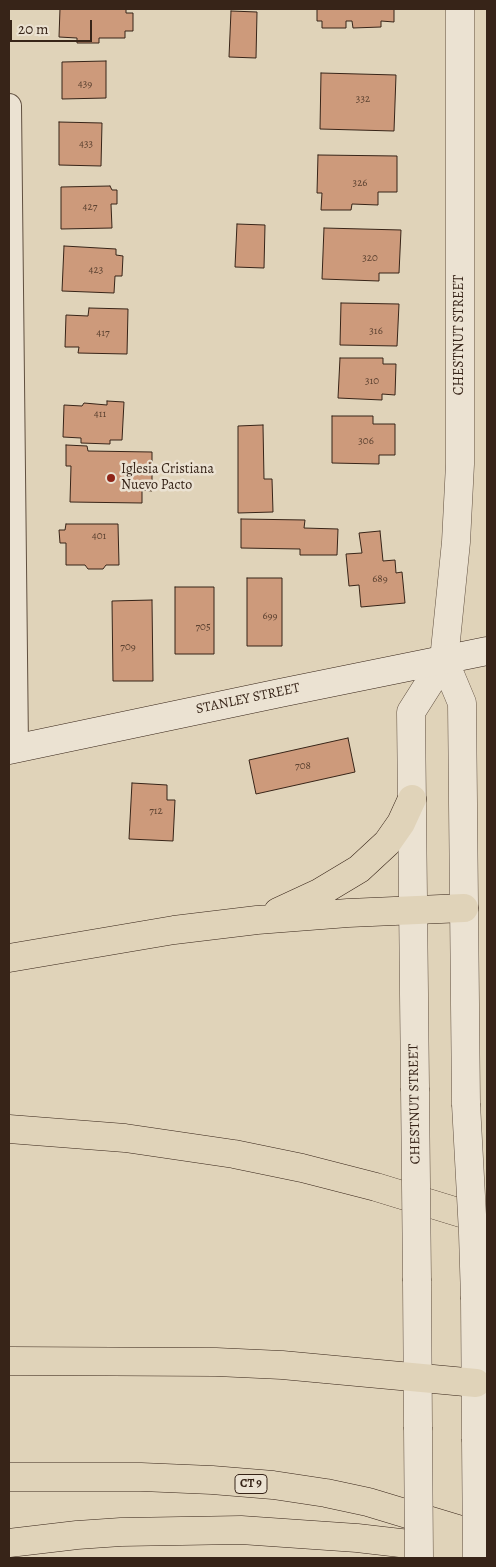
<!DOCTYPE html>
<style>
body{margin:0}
#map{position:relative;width:496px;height:1567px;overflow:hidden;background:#e0d3b9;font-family:Alegreya,serif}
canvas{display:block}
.frame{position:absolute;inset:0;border:10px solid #372418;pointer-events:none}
.scale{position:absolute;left:10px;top:20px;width:82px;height:22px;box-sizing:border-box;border:2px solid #372418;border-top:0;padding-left:6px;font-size:15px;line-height:18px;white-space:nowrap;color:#372418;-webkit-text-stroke:4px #ebe2d2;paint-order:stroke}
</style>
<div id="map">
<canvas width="496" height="1567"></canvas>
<div class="frame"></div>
<div class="scale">20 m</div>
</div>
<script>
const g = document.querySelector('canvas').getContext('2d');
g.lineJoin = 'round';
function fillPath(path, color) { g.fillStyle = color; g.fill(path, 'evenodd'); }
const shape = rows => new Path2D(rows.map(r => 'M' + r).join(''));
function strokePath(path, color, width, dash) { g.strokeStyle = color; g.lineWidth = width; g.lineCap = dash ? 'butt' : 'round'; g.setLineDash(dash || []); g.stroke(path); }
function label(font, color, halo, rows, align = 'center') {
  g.font = font + ' Alegreya,serif'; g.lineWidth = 5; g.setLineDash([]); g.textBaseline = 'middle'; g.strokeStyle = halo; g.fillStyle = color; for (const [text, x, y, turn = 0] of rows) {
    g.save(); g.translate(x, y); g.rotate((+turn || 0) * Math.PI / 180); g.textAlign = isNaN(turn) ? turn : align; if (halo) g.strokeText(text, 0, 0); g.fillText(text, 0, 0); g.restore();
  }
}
const building = shape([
 [60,9,126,9,126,13,133,13,133,31,125,31,125,38,99,38,99,43,77,43,77,38,59,37,60,9],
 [317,9,394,9,394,22,381,21,381,27,353,28,352,21,346,21,346,28,322,28,322,21,317,21,317,9],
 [231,11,257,12,256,58,229,57,231,11],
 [106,61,106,98,62,99,62,62,106,61],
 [321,73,396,75,394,131,320,129,321,73],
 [59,122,102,123,101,166,59,165,59,122],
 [318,155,397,156,397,192,378,192,378,205,352,204,351,210,321,210,322,193,317,193,318,155],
 [110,186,112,190,117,190,117,204,111,204,112,228,61,229,61,187,110,186],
 [237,224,265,225,264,268,235,267,237,224],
 [324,228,401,230,399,273,379,273,379,281,322,279,324,228],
 [64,246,116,249,116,255,123,256,122,276,115,276,114,293,62,291,64,246],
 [341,303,399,304,397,346,340,345,341,303],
 [89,308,128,309,127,354,78,353,79,347,65,347,66,315,88,316,89,308],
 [340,358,383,358,383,364,396,364,395,395,382,394,382,400,338,398,340,358],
 [107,401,124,402,122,440,110,440,110,444,81,443,81,438,63,437,64,405,82,406,84,403,107,405,107,401],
 [332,416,373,416,373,424,395,424,395,455,379,455,379,464,332,463,332,416],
 [263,425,264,479,272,479,273,512,238,513,238,426,263,425],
 [66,445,87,446,88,451,152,452,152,491,142,490,142,503,70,502,71,466,66,466,66,445],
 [241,519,305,520,304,528,338,529,337,555,300,555,300,549,241,548,241,519],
 [66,524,118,524,119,565,106,565,103,569,88,569,85,565,66,565,66,543,60,543,59,530,65,530,66,524],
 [380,531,383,561,395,560,396,573,402,572,405,603,361,607,359,585,349,586,346,554,362,553,359,533,380,531],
 [247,578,282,578,282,646,247,646,247,578],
 [175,587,214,587,214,654,175,654,175,587],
 [152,600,153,681,113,681,112,601,152,600],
 [348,738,355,772,256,794,249,760,348,738],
 [132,783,167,785,167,800,175,800,173,841,129,839,132,783]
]);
const minor = shape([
 [9,106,16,748]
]);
const tertiary = shape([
 [460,9,460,464,456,542,444,660,462,703,466,1104],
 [415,1088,411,712,444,660],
 [417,1281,418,1427],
 [475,1299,476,1439]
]);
const secondary = shape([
 [9,750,280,693,487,651]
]);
const motorway = shape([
 [278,912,319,893,359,869,387,843,401,823,412,799],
 [9,958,174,930,257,920,348,913,464,908],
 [9,1129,125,1138,234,1154,302,1168,376,1187,487,1221],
 [9,1361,216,1362,282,1365,476,1383],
 [9,1477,141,1477,212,1480,273,1485,326,1493,368,1502,487,1538],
 [9,1543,77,1535,121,1532,241,1530,357,1538,487,1553]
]);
const tertiaryBridge = shape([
 [415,1088,417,1281],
 [466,1104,473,1233,475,1299],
 [418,1427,419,1558],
 [476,1439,477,1558]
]);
const markers = [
 [111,478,5,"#8f2418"]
];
const numberNames = [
 ["439",85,84],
 ["332",363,99],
 ["433",86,144],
 ["326",360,183],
 ["427",90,207],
 ["320",370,258],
 ["423",96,270],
 ["316",376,331],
 ["417",103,333],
 ["310",372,381],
 ["411",100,414],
 ["306",366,441],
 ["401",99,536],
 ["689",380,579],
 ["699",270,616],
 ["705",203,627],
 ["709",128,647],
 ["708",303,766],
 ["712",156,811]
];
const shields = [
 [251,1484,32]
];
const shieldNames = [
 ["CT 9",251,1484]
];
const streetNames = [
 ["CHESTNUT STREET",460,335,-90],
 ["STANLEY STREET",248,699,-12],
 ["CHESTNUT STREET",415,1104,-91]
];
const poiNames = [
 ["Iglesia Cristiana",121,470],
 ["Nuevo Pacto",121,486]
];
fillPath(building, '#cd9a7b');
strokePath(building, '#372418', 1);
strokePath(minor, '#615040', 26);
strokePath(tertiary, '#615040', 29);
strokePath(secondary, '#372418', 29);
strokePath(motorway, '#372418', 29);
strokePath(minor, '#ebe2d2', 24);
strokePath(tertiary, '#ebe2d2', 28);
strokePath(secondary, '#ebe2d2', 28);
strokePath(motorway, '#e0d3b9', 28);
strokePath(tertiaryBridge, '#615040', 29, []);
strokePath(tertiaryBridge, '#ebe2d2', 28);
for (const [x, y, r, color] of markers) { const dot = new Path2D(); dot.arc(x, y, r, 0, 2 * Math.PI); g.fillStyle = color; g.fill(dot); strokePath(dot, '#ebe2d2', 2); }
label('11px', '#5c4231', null, numberNames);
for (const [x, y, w] of shields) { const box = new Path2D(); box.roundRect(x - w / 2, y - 9.5, w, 19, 4); g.fillStyle = '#ebe2d2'; g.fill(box); strokePath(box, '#372418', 1); }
label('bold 12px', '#372418', null, shieldNames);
label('14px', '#372418', '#ebe2d2', streetNames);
label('14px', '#372418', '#ebe2d2', poiNames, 'left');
</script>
